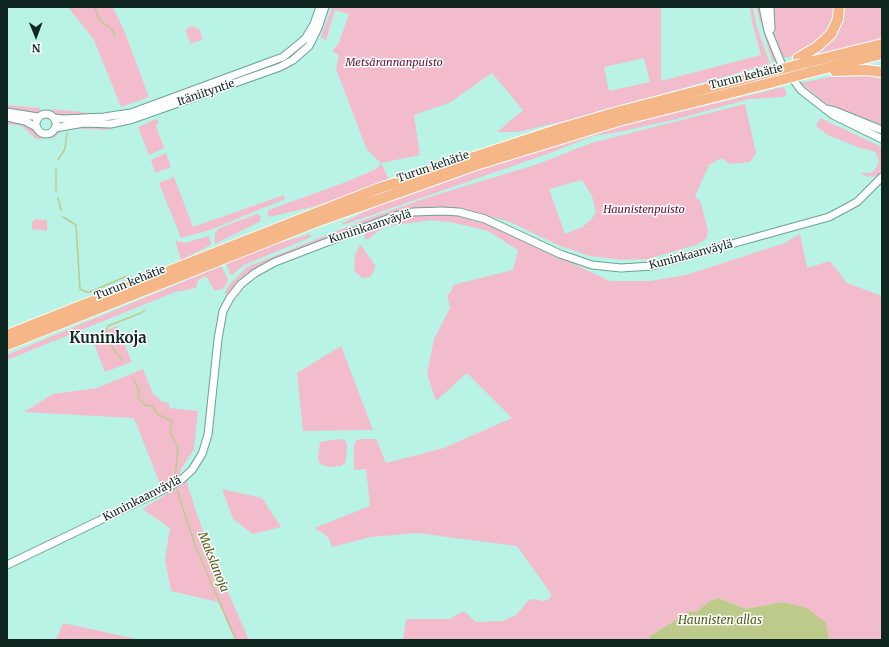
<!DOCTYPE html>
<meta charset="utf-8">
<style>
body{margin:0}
#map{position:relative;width:889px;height:647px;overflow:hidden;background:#b9f3e5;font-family:Merriweather,serif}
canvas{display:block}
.frame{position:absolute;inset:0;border:8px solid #0f2621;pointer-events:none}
.north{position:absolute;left:16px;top:16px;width:40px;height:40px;-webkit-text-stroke:3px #fff;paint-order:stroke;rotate:179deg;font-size:11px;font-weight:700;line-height:16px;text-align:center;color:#0f2621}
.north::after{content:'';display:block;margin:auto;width:14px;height:18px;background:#0f2621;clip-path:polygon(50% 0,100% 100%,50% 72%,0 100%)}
</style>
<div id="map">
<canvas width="889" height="647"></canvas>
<div class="frame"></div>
<div class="north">N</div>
</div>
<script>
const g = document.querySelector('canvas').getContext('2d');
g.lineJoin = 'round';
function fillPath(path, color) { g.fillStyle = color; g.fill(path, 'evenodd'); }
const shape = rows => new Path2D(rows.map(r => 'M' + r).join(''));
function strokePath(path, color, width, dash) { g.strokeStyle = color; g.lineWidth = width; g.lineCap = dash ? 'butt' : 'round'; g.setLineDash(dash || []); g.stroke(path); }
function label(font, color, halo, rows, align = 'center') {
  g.font = font + ' Merriweather,serif'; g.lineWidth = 3; g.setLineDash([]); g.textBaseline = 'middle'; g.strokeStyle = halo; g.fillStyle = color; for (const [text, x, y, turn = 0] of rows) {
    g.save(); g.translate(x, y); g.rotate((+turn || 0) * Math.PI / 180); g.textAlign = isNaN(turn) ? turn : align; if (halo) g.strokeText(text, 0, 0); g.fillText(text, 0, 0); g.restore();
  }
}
const green = shape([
 [68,7,113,7,124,30,149,97,121,107,94,40],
 [332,7,661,7,661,81,761,55,752,22,750,7,753,7,756,24,770,64,569,120,518,132,497,132,523,110,492,73,449,103,414,115,420,155,381,163,389,180,316,206,269,217,267,212,271,209,346,182,376,169,381,163,367,150,336,69,339,55,332,51,339,43,349,14,335,10,326,40,321,37],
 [644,58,650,82,609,91,604,67],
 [756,7,760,7,777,60,773,62,769,51],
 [772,7,837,7,836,16,823,38,797,55,784,58,775,39],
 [842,7,882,7,882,39,809,58],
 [192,26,199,29,203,39,191,44,185,30],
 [315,41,316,42,308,53,289,68,239,86,238,85,284,68],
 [849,73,882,75,882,127,825,103,801,83],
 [784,87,787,94,784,97,749,99,677,119,619,132,593,136,550,153,343,225,342,223,375,207,496,164,563,143,624,125],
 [745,104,756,153,750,162,730,164,722,158,709,165,695,196,701,203,708,231,707,238,696,245,648,259,622,260,590,256,560,246,510,222,464,209,428,208,415,209,402,211,357,227,355,223,426,198,538,164,591,143],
 [582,180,592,196,596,212,591,220,582,227,565,234,549,189],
 [7,105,40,108,40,110,38,113,31,114,7,108],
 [51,109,92,113,110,113,127,109,128,111,120,113,57,116],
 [820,118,882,147,882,170,878,176,870,177,861,174,862,173,872,173,876,168,879,162,876,153,871,150,860,148,828,135,816,126],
 [156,119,159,122,156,126,164,148,149,155,138,127],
 [7,120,20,121,34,129,42,140,36,139,22,126,7,124],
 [68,126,109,127,111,130,64,128,52,140,53,135,59,128],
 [166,153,171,167,155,173,151,160],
 [174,177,193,227,284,195,285,199,210,230,181,238,159,183],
 [257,214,260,215,261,221,215,244,215,233,220,228],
 [432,214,459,215,493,226,610,281,650,281,686,275,785,243,800,234,807,268,830,261,847,283,882,296,882,640,823,640,829,638,782,602,746,609,718,598,710,601,696,612,689,612,650,636,649,640,403,640,406,619,450,619,461,612,465,612,476,622,503,621,516,615,529,600,534,599,543,601,548,600,551,596,550,592,517,546,417,533,371,537,332,547,328,537,315,528,370,506,366,469,354,470,354,445,356,441,360,439,376,439,386,463,444,448,512,418,467,373,436,401,427,374,434,339,450,308,447,295,451,292,453,285,513,270,518,250,488,231,455,223,431,220,389,226,379,230,369,239,365,239,364,236,369,229,383,223,408,215],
 [36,219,47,220,47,231,32,229,32,222],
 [352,225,355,227,261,265,242,278,227,295,225,293,229,285,247,267],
 [311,234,311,237,244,265,232,275,230,274,226,263,267,246],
 [209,236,211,245,181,260,175,239,179,242,184,243],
 [360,244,375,265,375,269,370,277,363,278,357,274,354,270,355,255],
 [221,266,228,279,226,285,222,289,215,291,206,276,198,280,196,288,175,292,7,360,7,355],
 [117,326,132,362,105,372,91,336],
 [341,346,373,430,303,431,297,373],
 [143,369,153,394,163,402,169,403,169,408,198,411,194,449,181,469,180,477,160,484,134,418,24,412,53,394,97,388],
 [339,439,345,440,347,445,346,462,341,466,327,467,320,464,318,459,320,442],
 [188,481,188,487,209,549,249,640,235,640,218,602,171,591,165,560,170,528,142,509],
 [222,489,262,498,281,527,253,534,233,519],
 [63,623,137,639,56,640]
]);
const water = shape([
 [718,598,746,609,782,602,807,608,826,623,829,638,823,640,649,640,650,636,689,612,696,612,710,601]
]);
const stream = shape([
 [95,7,99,19,113,31,115,37],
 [58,160,65,149,67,133],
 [56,169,56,191],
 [58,198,61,210],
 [63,217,76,225,80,289,87,292,90,292,127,276],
 [123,361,104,337,108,326,141,313,145,310],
 [133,378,139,391,138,398,145,405,153,406,157,414,172,421,170,433,178,447,175,478],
 [177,490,195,545,236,640]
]);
const minor = shape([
 [763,7,768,31,781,63,801,90,833,115,882,139],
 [770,7,771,29],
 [826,109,835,111,882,130],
 [7,112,38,117],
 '36 124a10 10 0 1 1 20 0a10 10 0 1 1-20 0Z',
 [7,117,25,121,36,127],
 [54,118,64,119,104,117,131,113,283,57,305,39,314,24,320,7],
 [55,128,84,123,111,124,133,119,280,67,293,60,309,46,318,28,325,7],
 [7,565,169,487,182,479,192,470,202,454,208,435,218,339,223,311,230,298,241,284,255,273,275,262,395,216,413,212,442,211,459,212,485,219,560,254,592,265,621,268,652,266,829,217,857,202,882,177]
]);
const highway = shape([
 [798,58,817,47,831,34,838,19,839,7],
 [801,64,882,44],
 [835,71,866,70,882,72],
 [807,73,882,54],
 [7,335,377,189,559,129,617,112,766,73],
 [7,345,316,222,476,165,619,121,770,83]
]);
const highwayBridge = shape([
 [766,73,801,64],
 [770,83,807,73]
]);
const parkNames = [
 ["Metsärannanpuisto",394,63],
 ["Haunistenpuisto",644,210]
];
const streetNames = [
 ["Turun kehätie",746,77,-14],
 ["Itäniityntie",206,93,-19],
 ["Turun kehätie",433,167,-19],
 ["Kuninkaanväylä",370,227,-18],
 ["Kuninkaanväylä",691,255,-15],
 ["Turun kehätie",130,283,-22],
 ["Kuninkaanväylä",142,499,-27]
];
const waterNames = [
 ["Makslanoja",213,562,68],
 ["Haunisten allas",720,621]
];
const districtNames = [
 ["Kuninkoja",108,339]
];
fillPath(green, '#f2bccd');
fillPath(water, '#bdcb8a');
strokePath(stream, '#bdcb8a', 1.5);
strokePath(minor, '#6ba195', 9);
strokePath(highway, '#fff', 12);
strokePath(minor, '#fff', 7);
strokePath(highway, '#f5b788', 10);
strokePath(highwayBridge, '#fff', 12, []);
strokePath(highwayBridge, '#f5b788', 10);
label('italic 11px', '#601035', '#fff', parkNames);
label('11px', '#0f2621', '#fff', streetNames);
label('italic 12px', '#525d16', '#fff', waterNames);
label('bold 15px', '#0f2621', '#fff', districtNames);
</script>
